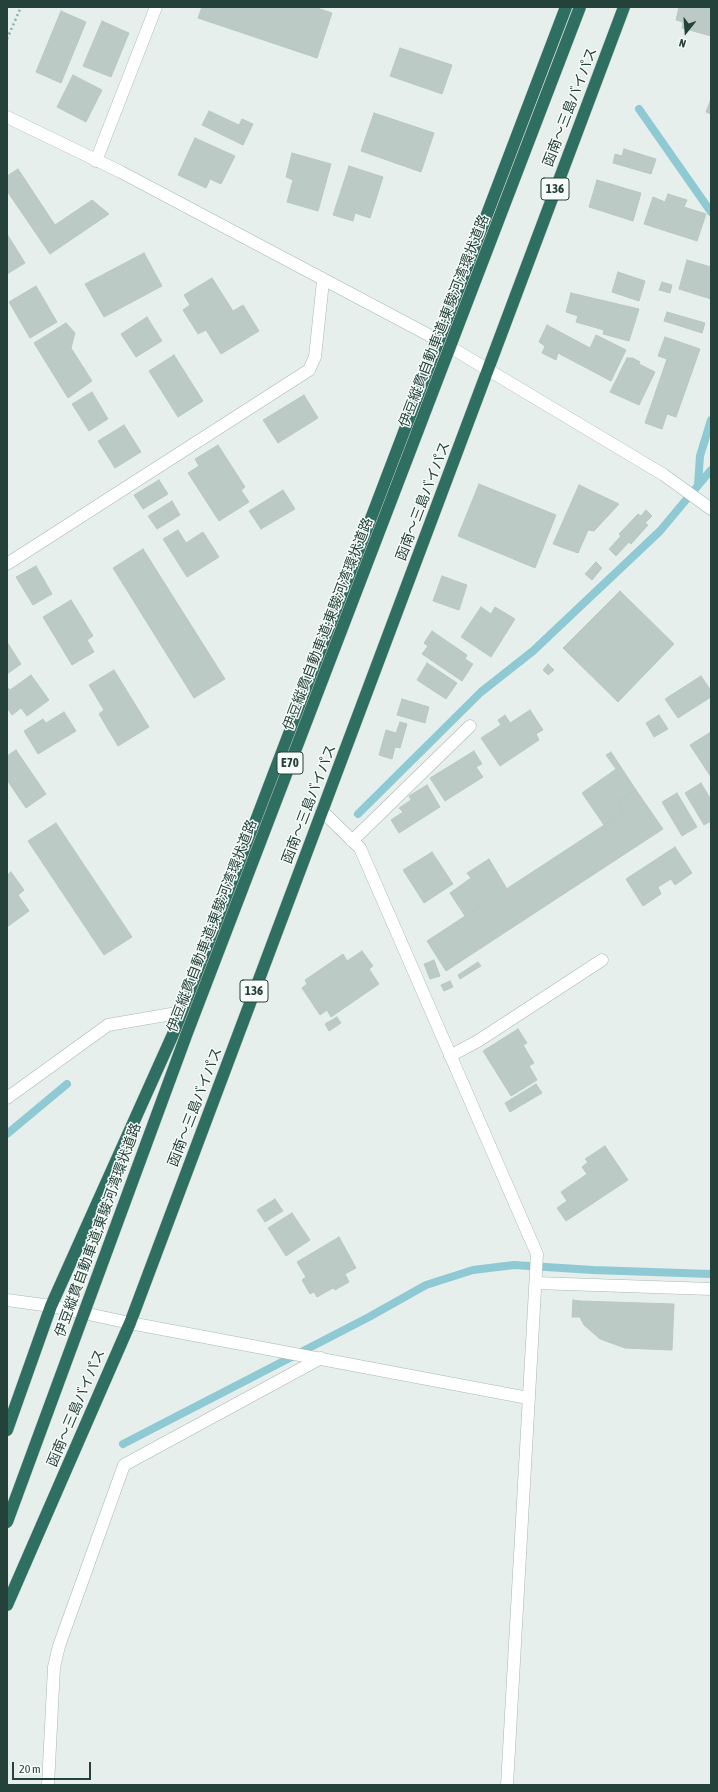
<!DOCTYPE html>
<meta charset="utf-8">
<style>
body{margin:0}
#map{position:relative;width:718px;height:1792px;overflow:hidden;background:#e6efeb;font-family:"Asap Condensed",sans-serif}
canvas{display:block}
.frame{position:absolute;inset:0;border:8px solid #24423a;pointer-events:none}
.north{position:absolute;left:666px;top:12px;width:40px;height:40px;-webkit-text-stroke:3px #f7fbf9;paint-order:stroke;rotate:197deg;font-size:11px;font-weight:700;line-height:16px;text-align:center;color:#24423a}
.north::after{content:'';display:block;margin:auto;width:14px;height:18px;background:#24423a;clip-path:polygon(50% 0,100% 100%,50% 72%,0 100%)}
.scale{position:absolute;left:12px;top:1762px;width:79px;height:18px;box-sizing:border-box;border:2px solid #24423a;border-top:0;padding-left:5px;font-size:12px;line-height:14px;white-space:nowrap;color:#24423a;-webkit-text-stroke:3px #f7fbf9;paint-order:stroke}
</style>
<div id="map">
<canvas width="718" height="1792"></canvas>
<div class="frame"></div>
<div class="north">N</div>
<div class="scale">20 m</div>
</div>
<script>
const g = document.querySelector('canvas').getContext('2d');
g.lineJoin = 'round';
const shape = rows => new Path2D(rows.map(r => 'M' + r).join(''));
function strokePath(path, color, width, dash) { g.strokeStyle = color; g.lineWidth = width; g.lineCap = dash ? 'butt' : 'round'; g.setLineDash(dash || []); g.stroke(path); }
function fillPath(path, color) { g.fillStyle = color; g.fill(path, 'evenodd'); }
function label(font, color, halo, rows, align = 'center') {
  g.font = font + ' "Asap Condensed","Noto Sans JP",sans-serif'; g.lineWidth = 3; g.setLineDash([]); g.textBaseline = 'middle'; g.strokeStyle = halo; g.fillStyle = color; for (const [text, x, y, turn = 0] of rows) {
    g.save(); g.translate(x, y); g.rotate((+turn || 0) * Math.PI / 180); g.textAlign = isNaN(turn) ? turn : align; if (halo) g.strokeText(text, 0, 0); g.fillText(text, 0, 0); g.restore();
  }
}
const stream = shape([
 [639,109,711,212],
 [698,485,700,456,711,420],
 [358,814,481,692,533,651,660,531,711,470],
 [7,1134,67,1084],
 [123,1444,369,1317,426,1285,473,1270,514,1265,593,1270,711,1274]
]);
const building = shape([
 [202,7,314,7,332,13,317,58,198,18,202,7],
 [679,7,711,7,711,36,682,28,683,22,676,20,679,7],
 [61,11,86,22,61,83,36,72,61,11],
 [102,21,129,33,111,77,83,66,102,21],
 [400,48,452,65,442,94,390,76,400,48],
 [73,75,102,90,86,122,57,107,73,75],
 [711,99,711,114,706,112,711,99],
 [209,111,239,125,242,119,253,124,243,145,202,125,209,111],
 [374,113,434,133,421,172,361,151,374,113],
 [195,138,235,156,221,184,210,179,206,188,178,175,195,138],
 [624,149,656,159,651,174,613,163,615,154,622,156,624,149],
 [292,153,331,164,318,211,287,202,293,180,286,177,292,153],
 [349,166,383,177,370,218,355,213,353,221,333,215,349,166],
 [18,169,55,225,92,200,109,214,50,254,7,191,7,176,18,169],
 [597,180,641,193,633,221,589,207,597,180],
 [668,194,687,200,684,207,706,214,697,241,644,224,653,197,665,202,668,194],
 [7,234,25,263,7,274,7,234],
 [144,253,162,286,104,317,85,284,144,253],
 [687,260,711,267,711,299,679,289,687,260],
 [618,272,645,281,639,301,612,292,618,272],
 [212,278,233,311,243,305,259,331,221,354,206,330,198,334,183,310,190,305,184,295,212,278],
 [662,282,672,285,670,293,659,290,662,282],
 [36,286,57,322,30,338,9,302,36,286],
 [571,293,639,309,629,341,603,334,604,330,576,322,578,316,566,312,571,293],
 [667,312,705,323,702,333,664,321,667,312],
 [147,317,162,341,136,357,121,334,147,317],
 [66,323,75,333,71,348,92,381,68,398,34,343,66,323],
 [547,325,590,348,596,335,626,350,611,381,558,353,556,360,542,353,545,346,539,342,547,325],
 [665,337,700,349,676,417,667,414,662,429,645,423,667,359,658,356,665,337],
 [174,355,203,401,178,417,149,371,174,355],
 [627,358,633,358,640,362,639,364,655,372,639,405,610,392,627,358],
 [92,392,108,419,89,431,72,404,92,392],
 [304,395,318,418,278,443,263,420,304,395],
 [124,425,141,452,115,468,98,441,124,425],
 [218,445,245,487,241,490,249,502,219,521,188,473,199,466,195,459,218,445],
 [159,480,168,494,143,509,134,495,159,480],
 [479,484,556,515,535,568,458,536,479,484],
 [579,485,619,504,594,531,588,530,578,553,553,544,579,485],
 [283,490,295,509,261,529,249,511,283,490],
 [172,501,180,515,157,529,148,516,172,501],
 [646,510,652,516,645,523,648,525,631,544,629,542,616,556,609,549,621,536,619,534,638,514,641,516,646,510],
 [178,530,186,543,203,532,219,557,187,577,163,539,178,530],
 [143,549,225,679,194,698,113,568,143,549],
 [596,562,602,568,592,580,585,574,596,562],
 [36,566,52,594,33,605,16,577,36,566],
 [442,576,467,585,459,610,433,601,442,576],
 [620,591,674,644,618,702,563,648,620,591],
 [71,600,93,636,87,640,94,652,72,665,43,617,71,600],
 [481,607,491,614,495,607,515,619,491,657,461,637,481,607],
 [432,631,467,655,465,659,473,664,462,681,422,654,428,646,424,643,432,631],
 [7,642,21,664,7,674,7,642],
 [427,663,457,683,446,699,417,680,427,663],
 [548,664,554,670,548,675,543,670,548,664],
 [114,670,149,727,118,746,99,714,104,710,89,685,114,670],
 [31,675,49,700,27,716,21,708,12,715,7,708,7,687,10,690,31,675],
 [701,676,711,691,711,697,678,718,665,699,701,676],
 [402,699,429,707,425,723,397,715,402,699],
 [530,710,543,730,536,734,539,740,500,766,481,738,501,725,498,720,505,715,510,723,530,710],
 [64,712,76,731,38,754,24,731,43,719,46,723,64,712],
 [659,715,668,729,654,737,646,723,659,715],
 [400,722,407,724,400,748,395,747,392,759,379,755,386,730,396,733,400,722],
 [711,732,711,777,690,745,711,732],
 [16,750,46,794,26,808,7,780,7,756,16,750],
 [474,751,482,764,476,767,483,777,445,801,430,778,474,751],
 [611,752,636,790,617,802,624,812,604,825,582,793,616,769,606,755,611,752],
 [701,783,711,800,711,821,704,825,685,793,701,783],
 [427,785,440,807,399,833,391,820,403,812,399,808,411,800,409,796,427,785],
 [636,790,663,829,446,971,427,941,624,812,617,802,636,790],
 [677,793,697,827,682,836,662,802,677,793],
 [56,823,132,937,104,955,28,841,56,823],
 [675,847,692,873,675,885,671,879,658,887,661,894,643,906,626,879,675,847],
 [432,852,453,884,424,903,403,870,432,852],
 [489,859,507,889,465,916,450,893,471,878,467,873,489,859],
 [11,872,24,890,18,895,29,911,7,927,7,875,11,872],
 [362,951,373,966,369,969,379,984,331,1017,327,1010,320,1015,302,988,307,984,305,980,343,954,347,961,362,951],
 [434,960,440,976,430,979,424,964,434,960],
 [478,962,481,966,460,979,458,975,478,962],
 [450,981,453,987,444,991,441,985,450,981],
 [337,1017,341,1023,329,1031,325,1024,337,1017],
 [518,1029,527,1043,523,1045,534,1063,529,1066,537,1080,511,1096,483,1051,518,1029],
 [536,1084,542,1093,510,1112,505,1103,536,1084],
 [605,1146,628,1180,566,1221,557,1208,567,1201,561,1192,587,1174,582,1167,588,1162,585,1159,605,1146],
 [275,1199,283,1211,265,1222,257,1210,275,1199],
 [292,1213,310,1240,286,1256,268,1228,292,1213],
 [339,1237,356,1268,345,1274,349,1282,335,1290,333,1288,317,1297,314,1292,310,1294,302,1280,306,1277,297,1262,339,1237],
 [573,1300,580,1301,580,1317,572,1317,573,1300],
 [580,1301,674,1304,672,1350,625,1348,600,1339,584,1325,580,1317,580,1301]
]);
const path = shape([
 [7,39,21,7]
]);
const lane = shape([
 [352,841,470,726],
 [450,1056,478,1041,602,960]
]);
const street = shape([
 [96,161,156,7],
 [7,564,309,370,315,357,323,281],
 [322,811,360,848,537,1254,507,1785],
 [7,1098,108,1025,183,1012],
 [536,1283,711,1289],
 [48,1785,54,1667,59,1646,124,1465,321,1358]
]);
const secondary = shape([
 [7,117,121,172,440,341,664,475,711,509],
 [7,1300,51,1306,130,1323,528,1398]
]);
const highway = shape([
 [7,1430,51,1306,183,1012,566,7],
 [7,1605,130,1323,624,7]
]);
const highwayBridge = shape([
 [7,1522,187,1033,580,7]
]);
const shields = [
 [555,189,28],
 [290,763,26],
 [254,991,28]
];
const shieldNames = [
 ["136",555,189],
 ["E70",290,763],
 ["136",254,991]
];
const streetNames = [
 ["函南～三島バイパス",570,107,-69],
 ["伊豆縦貫自動車道;東駿河湾環状道路",444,321,-69],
 ["函南～三島バイパス",423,501,-69],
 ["伊豆縦貫自動車道;東駿河湾環状道路",328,624,-69],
 ["函南～三島バイパス",309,804,-69],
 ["伊豆縦貫自動車道;東駿河湾環状道路",212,926,-69],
 ["函南～三島バイパス",195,1107,-69],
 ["伊豆縦貫自動車道;東駿河湾環状道路",98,1230,-70],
 ["函南～三島バイパス",76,1408,-67]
];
strokePath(stream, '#8ec9d4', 8);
fillPath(building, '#bbcac4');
strokePath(building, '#b8c9c2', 1);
strokePath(lane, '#a8b8b2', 13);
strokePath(street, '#a8b8b2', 13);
strokePath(secondary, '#a4bbb3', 13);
strokePath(highway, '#c2cac8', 13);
strokePath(path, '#86b3a5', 2.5, [2, 3]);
strokePath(lane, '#fff', 12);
strokePath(street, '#fff', 12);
strokePath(secondary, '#fff', 12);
strokePath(highway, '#2f6f62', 12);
strokePath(highwayBridge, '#c2cac8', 13, []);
strokePath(highwayBridge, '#2f6f62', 12);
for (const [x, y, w] of shields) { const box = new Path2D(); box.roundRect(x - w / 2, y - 11, w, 22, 3); g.fillStyle = '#f7fbf9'; g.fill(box); strokePath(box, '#24423a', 1); }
label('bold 13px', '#24423a', null, shieldNames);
label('14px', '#24423a', '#f7fbf9', streetNames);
</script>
